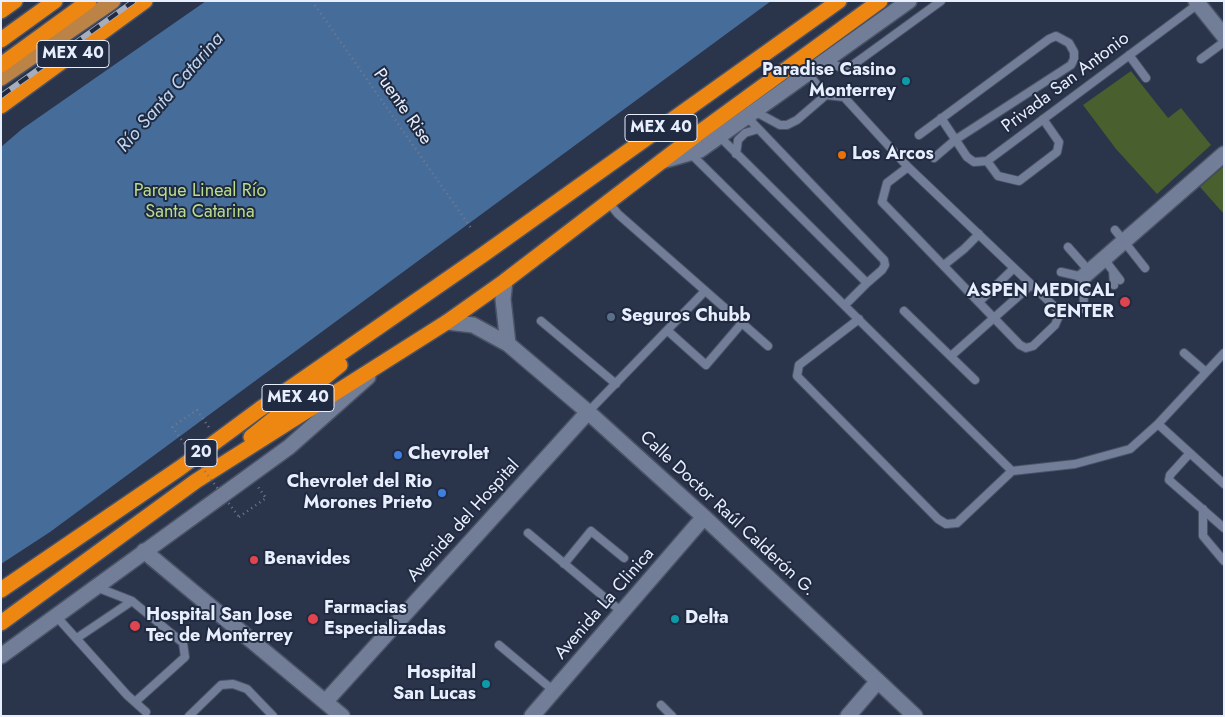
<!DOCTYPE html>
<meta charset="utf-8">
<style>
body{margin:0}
#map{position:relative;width:1225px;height:717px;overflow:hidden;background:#2a344b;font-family:Jost,sans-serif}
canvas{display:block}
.frame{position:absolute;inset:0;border:2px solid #e7eefd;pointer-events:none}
</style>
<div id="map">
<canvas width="1225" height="717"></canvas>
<div class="frame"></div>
</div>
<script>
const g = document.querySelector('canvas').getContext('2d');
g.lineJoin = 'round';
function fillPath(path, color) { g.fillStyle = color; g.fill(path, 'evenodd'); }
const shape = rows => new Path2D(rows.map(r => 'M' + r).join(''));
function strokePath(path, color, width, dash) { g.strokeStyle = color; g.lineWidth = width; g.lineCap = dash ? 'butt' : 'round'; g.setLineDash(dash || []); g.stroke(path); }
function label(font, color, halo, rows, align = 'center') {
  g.font = font + ' Jost,sans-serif'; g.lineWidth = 4; g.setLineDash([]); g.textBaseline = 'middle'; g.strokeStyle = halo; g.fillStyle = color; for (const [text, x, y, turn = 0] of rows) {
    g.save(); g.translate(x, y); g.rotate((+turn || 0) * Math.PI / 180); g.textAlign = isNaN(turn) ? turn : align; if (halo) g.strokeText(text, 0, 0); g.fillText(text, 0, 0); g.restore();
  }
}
const green = shape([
 [1131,71,1168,118,1181,108,1211,145,1157,194,1116,149,1083,105],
 [1224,166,1224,214,1200,187]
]);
const water = shape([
 [206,1,771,1,50,532,1,564,1,147,22,129]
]);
const path = shape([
 [312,1,471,228],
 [172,427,197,410,210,429],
 [239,517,266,498,258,487]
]);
const lane = shape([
 [1129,55,1146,78],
 [1201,59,1224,42],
 [826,61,842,68,850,67,941,1],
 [826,95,844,97,908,167,1057,309,1058,318,1055,325,1033,346,1026,348,1020,345,882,202,887,183,908,167],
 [756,112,780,125,787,125,797,120,826,95,808,74],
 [941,118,967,157,974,162,987,161,1198,4],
 [919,135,1049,39,1056,36,1069,43,1074,52,1074,59,1071,65,955,140,934,158],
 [720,137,867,283,882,270,885,265,884,260,748,118],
 [691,154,1012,471,1075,464,1130,449,1158,424,1224,353],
 [736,154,738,140,745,133,758,129],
 [987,161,998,176,1019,181,1057,152,1059,142,1043,119],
 [609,203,618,214,768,346],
 [1115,230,1145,268],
 [1068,247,1090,272],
 [1104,259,1120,280],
 [944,265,964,249,979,234],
 [1113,271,1114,285],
 [1061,272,1083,277,1084,309],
 [979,302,1014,268],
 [845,305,867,283],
 [904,311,975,380],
 [859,319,799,365,797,376,938,519,946,524,957,523,1012,471],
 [541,321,616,384],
 [668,331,706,365,742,323],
 [1184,353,1206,372],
 [951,356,1031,285],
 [588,412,705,291],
 [1158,424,1224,484],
 [1190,453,1170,475,1169,480,1224,528],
 [1203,509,1203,536,1224,561],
 [528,533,623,613],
 [564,564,591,531,624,558],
 [96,587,132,601],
 [56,616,127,695,146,712],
 [77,638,132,601,183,643,185,657,135,702],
 [499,645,554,691],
 [661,705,672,716],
 [189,716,221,685,233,684,247,689,273,716]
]);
const street = shape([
 [1083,277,1224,154],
 [505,281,503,299,508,344],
 [447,322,473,325,508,344,588,412,704,517,915,716],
 [144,551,342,716],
 [326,701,588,412],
 [532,716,704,517],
 [848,716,878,681]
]);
const secondary = shape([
 [1196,1,1224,36],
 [662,161,700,150,909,1],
 [1,656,289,447,368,377]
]);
const primary = shape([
 [1,78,113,1]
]);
const highway = shape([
 [1,11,15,1],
 [1,40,55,1],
 [1,65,89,1],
 [1,106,145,1],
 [251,437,340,365],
 [1,590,180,468,260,409,484,254,839,1],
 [1,623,196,481,447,322,505,281,696,135,880,1]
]);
const rail = shape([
 [1,96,134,1]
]);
const pathBridge = shape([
 [172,427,239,517]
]);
const markers = [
 [906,81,5,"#0f9aa8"],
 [842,155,5,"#e8710a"],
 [1125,302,6,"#e0444e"],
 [611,317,5,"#5c6f8a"],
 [398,455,5,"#3f7fe0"],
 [442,493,5,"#3f7fe0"],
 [254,560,5,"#e0444e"],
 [313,619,6,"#e0444e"],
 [675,619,5,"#0f9aa8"],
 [135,626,6,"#e0444e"],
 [486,684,5,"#0f9aa8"]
];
const shields = [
 [73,54,72],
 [661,128,72],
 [298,398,72],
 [201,453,32]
];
const shieldNames = [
 ["MEX 40",73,54],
 ["MEX 40",661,128],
 ["MEX 40",298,398],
 ["20",201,453]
];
const poiNames = [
 ["Paradise Casino",896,71,"right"],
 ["Monterrey",896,92,"right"],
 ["Los Arcos",852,155],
 ["ASPEN MEDICAL",1114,292,"right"],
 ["CENTER",1114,313,"right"],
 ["Seguros Chubb",621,317],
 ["Chevrolet",408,455],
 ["Chevrolet del Rio",432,483,"right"],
 ["Morones Prieto",432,504,"right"],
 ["Benavides",264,560],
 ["Farmacias",324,609],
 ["Especializadas",324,630],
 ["Hospital San Jose",146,616],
 ["Tec de Monterrey",146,637],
 ["Delta",685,619],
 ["Hospital",476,674,"right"],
 ["San Lucas",476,695,"right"]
];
const streetNames = [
 ["Privada San Antonio",1066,83,-37],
 ["Puente Rise",402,107,55],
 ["Calle Doctor Raúl Calderón G.",727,514,43],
 ["Avenida del Hospital",464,521,-48],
 ["Avenida La Clinica",605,604,-49]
];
const parkNames = [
 ["Parque Lineal Río",200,192],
 ["Santa Catarina",200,213]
];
const waterNames = [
 ["Río Santa Catarina",171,93,-49]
];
fillPath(green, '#495f2d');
fillPath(water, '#466c99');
strokePath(lane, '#4a5265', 10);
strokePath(street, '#4a5265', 18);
strokePath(secondary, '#4a5265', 18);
strokePath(primary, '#4a5265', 18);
strokePath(highway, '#4a5265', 18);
strokePath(path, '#737c90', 2.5, [1, 4]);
strokePath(lane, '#727e98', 8);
strokePath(street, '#727e98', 15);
strokePath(secondary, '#727e98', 15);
strokePath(primary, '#bc8347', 15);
strokePath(highway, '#ed8711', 15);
strokePath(rail, '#a5adbe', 5.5);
strokePath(rail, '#202a40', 4, [11]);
strokePath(pathBridge, '#737c90', 2.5, [1, 4]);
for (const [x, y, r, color] of markers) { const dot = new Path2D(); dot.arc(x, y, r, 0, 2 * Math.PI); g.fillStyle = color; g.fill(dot); strokePath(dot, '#202a40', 2); }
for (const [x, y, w] of shields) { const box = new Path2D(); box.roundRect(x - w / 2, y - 13.5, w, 27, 4); g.fillStyle = '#202a40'; g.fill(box); strokePath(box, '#e7eefd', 1); }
label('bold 16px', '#e7eefd', null, shieldNames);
label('bold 18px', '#e7eefd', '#202a40', poiNames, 'left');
label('18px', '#e7eefd', '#202a40', streetNames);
label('18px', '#b9de8d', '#202a40', parkNames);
label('italic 19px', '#c0d7f2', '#202a40', waterNames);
</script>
